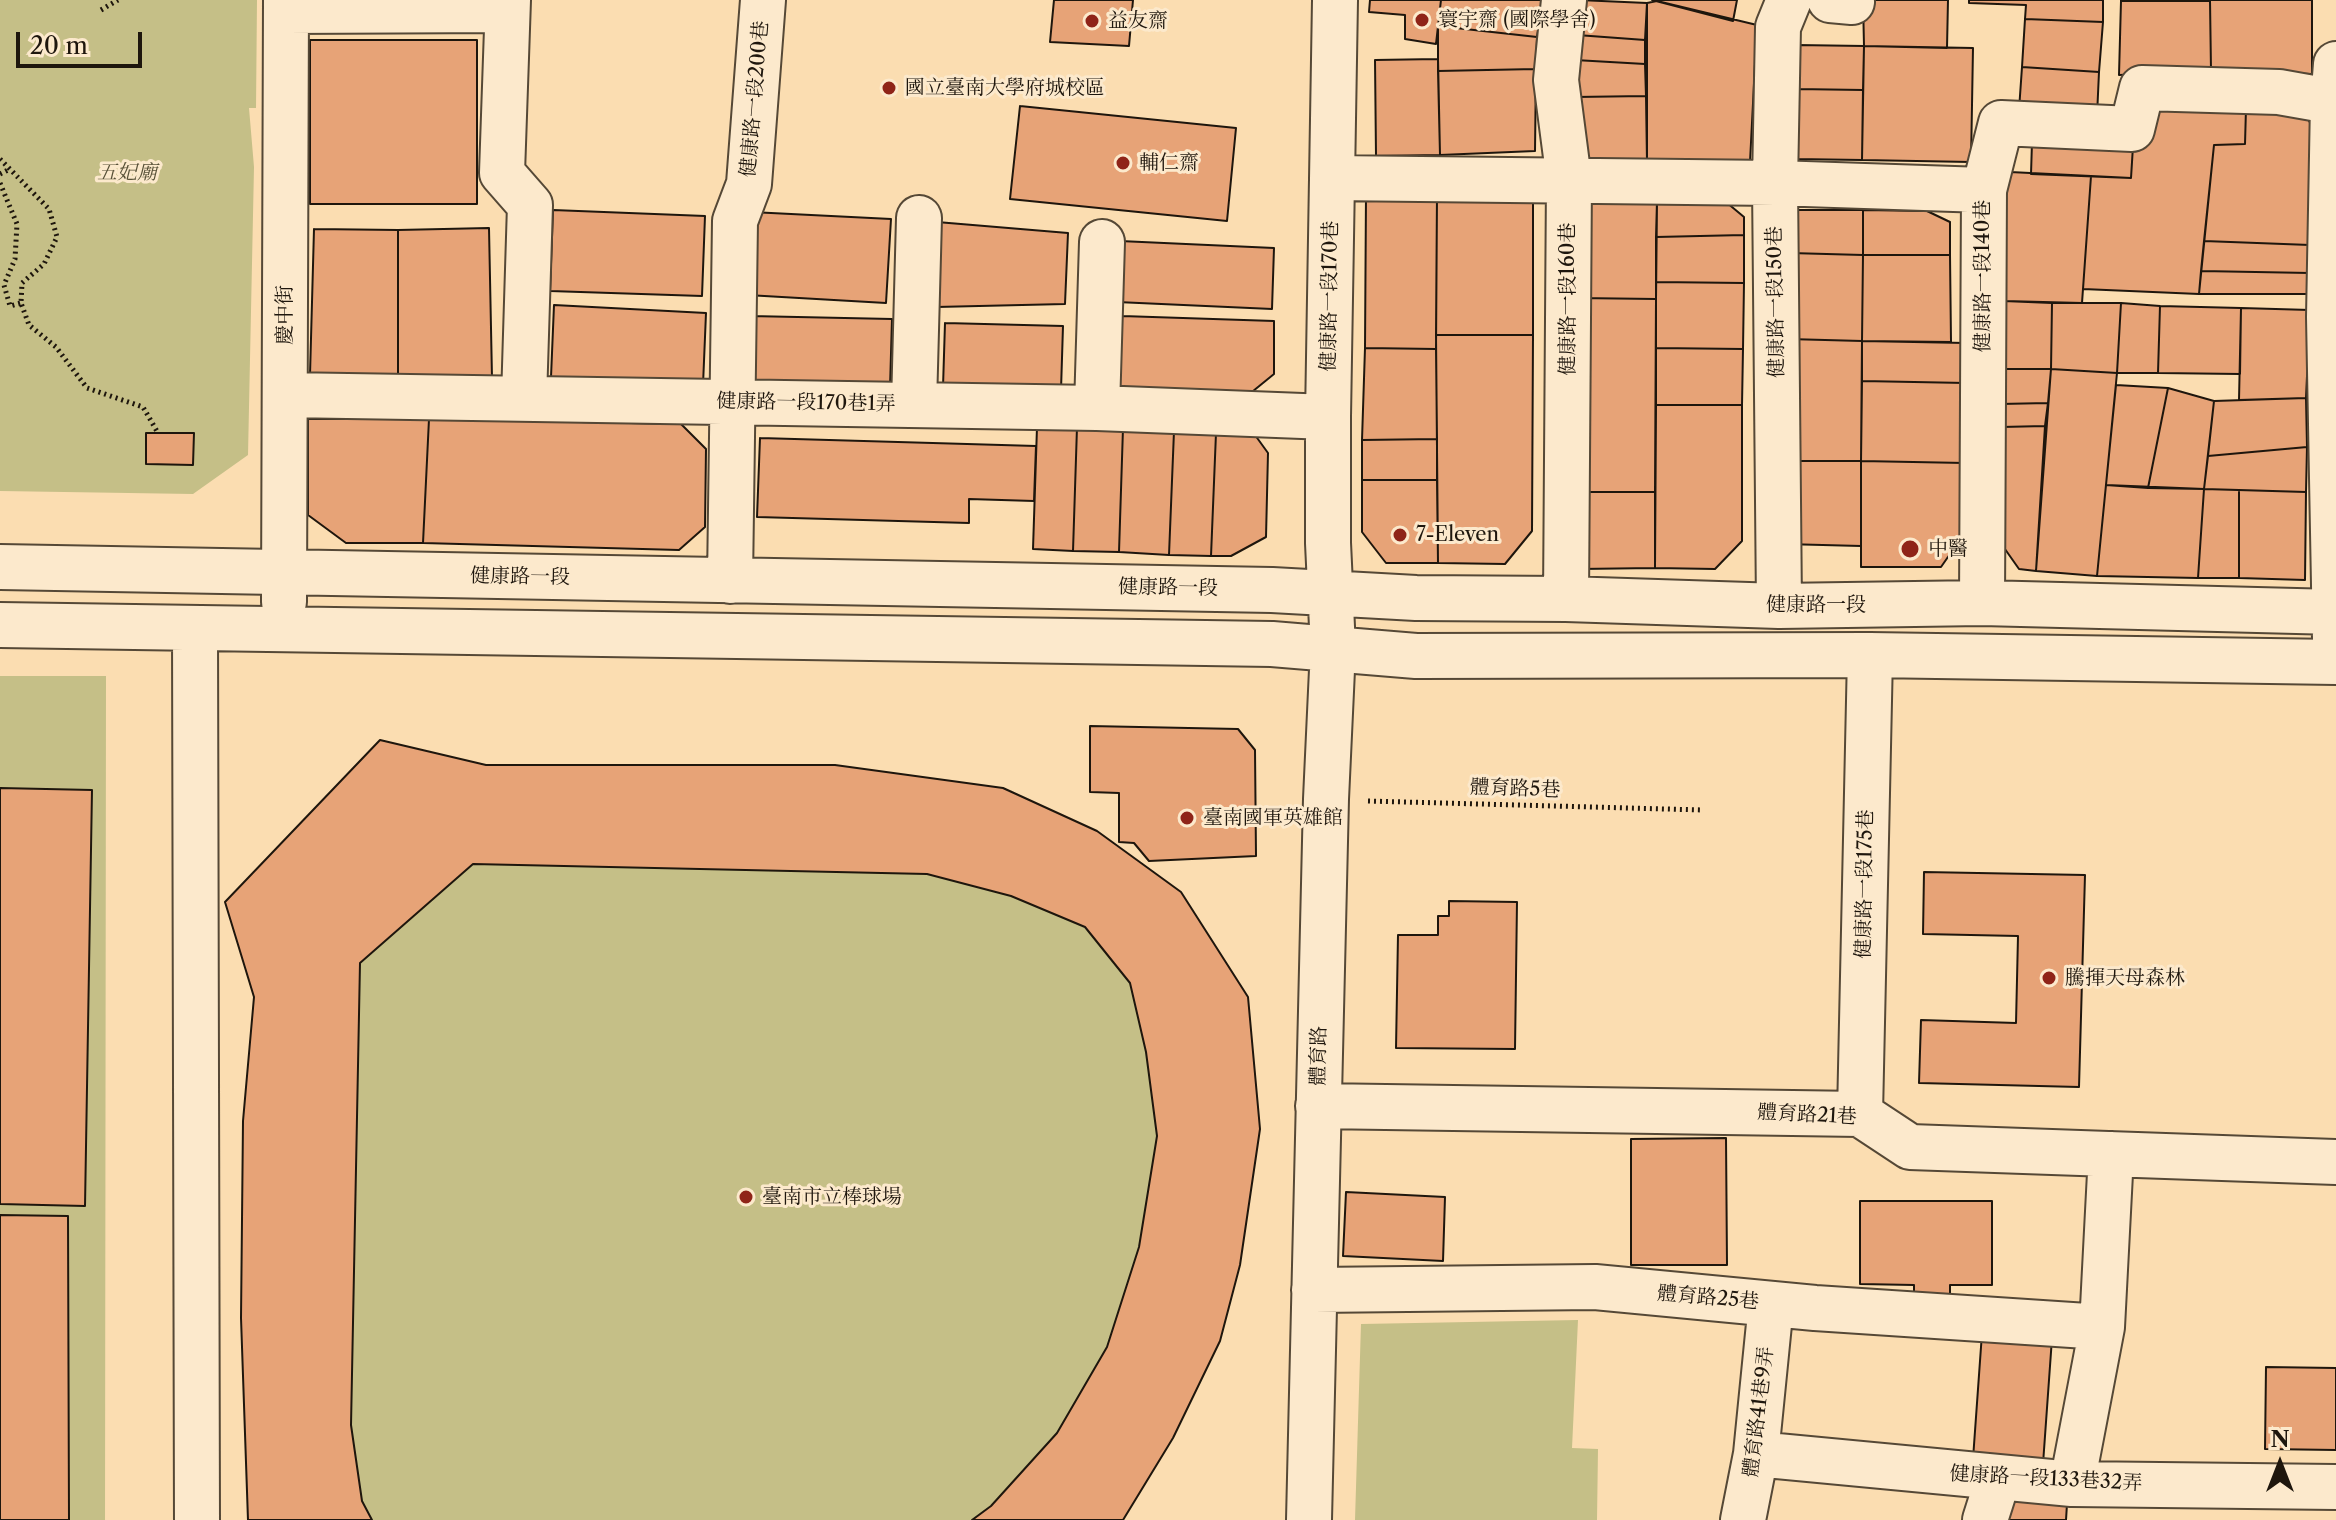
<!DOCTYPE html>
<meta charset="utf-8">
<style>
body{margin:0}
#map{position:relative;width:2336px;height:1520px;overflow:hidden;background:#fbddb1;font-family:"Libre Caslon Text",serif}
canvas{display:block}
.north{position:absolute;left:2240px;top:1424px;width:80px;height:80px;-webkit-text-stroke:6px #fce9cc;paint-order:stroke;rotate:0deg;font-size:22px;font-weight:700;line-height:32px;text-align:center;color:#1e160d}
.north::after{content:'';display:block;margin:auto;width:28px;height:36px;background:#1e160d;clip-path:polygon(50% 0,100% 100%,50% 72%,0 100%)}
.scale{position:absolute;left:16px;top:32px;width:126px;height:36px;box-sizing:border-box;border:4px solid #1e160d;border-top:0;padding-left:10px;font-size:24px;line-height:28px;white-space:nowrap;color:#1e160d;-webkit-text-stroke:6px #fce9cc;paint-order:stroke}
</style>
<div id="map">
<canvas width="2336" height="1520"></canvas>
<div class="north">N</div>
<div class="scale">20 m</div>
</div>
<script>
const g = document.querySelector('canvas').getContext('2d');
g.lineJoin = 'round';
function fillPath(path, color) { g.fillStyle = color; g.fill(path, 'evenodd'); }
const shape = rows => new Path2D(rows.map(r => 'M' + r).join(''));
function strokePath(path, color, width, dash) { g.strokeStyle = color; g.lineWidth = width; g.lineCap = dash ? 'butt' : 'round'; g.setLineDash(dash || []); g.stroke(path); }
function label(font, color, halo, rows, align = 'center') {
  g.font = font + ' "Libre Caslon Text","Noto Serif TC",serif'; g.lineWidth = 6; g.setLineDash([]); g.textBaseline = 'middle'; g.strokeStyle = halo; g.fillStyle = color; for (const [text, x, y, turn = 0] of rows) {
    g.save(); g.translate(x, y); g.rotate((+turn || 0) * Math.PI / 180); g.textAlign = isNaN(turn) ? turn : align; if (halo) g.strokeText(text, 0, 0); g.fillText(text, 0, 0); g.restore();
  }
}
const green = shape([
 [0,0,257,0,256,108,249,108,254,167,248,455,193,494,0,491],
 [0,676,106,676,105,1520,0,1520],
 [487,765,835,765,1003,788,1097,831,1181,892,1248,997,1260,1129,1240,1265,1220,1341,1123,1520,248,1520,241,1318,243,1121,254,997,225,902],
 [1578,1320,1572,1448,1598,1449,1597,1520,1355,1520,1361,1324]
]);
const building = shape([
 [1054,0,1133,0,1129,46,1050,42,1054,0],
 [1370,0,1441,0,1436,44,1405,39,1405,15,1369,12,1370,0],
 [1441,0,1543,0,1537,37,1438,26,1441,0],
 [1579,0,1647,3,1645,40,1577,35,1579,0],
 [1652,0,1737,0,1733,21,1652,0],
 [1863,0,1948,0,1947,48,1864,46,1863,0],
 [1969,0,2103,0,2103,22,2025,19,2026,5,1969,3,1969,0],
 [2210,0,2312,0,2312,74,2211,71,2210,0],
 [2210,0,2210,1,2121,1,2121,0,2210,0],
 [1657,1,1757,25,1750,162,1647,162,1647,3,1657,1],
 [2121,1,2210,1,2211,71,2119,75,2121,1],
 [2025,19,2103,22,2099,72,2022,67,2025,19],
 [1438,26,1537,37,1536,69,1438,71,1438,26],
 [1577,35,1645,40,1645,64,1575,60,1577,35],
 [310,40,477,40,477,204,310,204,310,40],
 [1796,45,1864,46,1863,90,1796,89,1796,45],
 [1864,46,1973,48,1971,162,1862,160,1864,46],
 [1438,59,1440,155,1376,156,1375,60,1438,59],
 [1575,60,1645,64,1646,96,1575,97,1575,60],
 [2022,67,2099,72,2097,116,2019,110,2022,67],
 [1536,69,1535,151,1440,155,1438,71,1536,69],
 [1796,89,1863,90,1862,160,1795,159,1796,89],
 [1646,96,1647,162,1575,163,1575,97,1646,96],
 [2151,103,2246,108,2245,144,2214,145,2199,294,2083,289,2091,176,2131,178,2133,146,2151,103],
 [1020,106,1236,128,1227,221,1010,199,1020,106],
 [2301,107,2316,133,2310,245,2204,241,2214,145,2245,144,2246,108,2301,107],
 [2032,142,2133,146,2131,178,2031,174,2032,142],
 [2010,172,2091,176,2082,303,2004,301,2004,192,2010,172],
 [1366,194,1437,194,1436,349,1365,348,1366,194],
 [1437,194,1533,194,1533,335,1436,335,1437,194],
 [1578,201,1657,201,1656,299,1577,298,1578,201],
 [1657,201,1726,202,1744,217,1744,235,1656,237,1657,201],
 [553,210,705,216,702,296,550,291,553,210],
 [1789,210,1863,210,1863,255,1790,253,1789,210],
 [1863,210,1927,211,1950,222,1950,255,1863,255,1863,210],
 [751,212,891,219,886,303,747,295,751,212],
 [937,222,1068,233,1065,304,936,307,937,222],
 [489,228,492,378,398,377,398,230,489,228],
 [314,229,398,230,398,377,310,375,314,229],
 [1744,235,1744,283,1656,282,1656,237,1744,235],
 [1120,241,1274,248,1272,309,1117,302,1120,241],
 [2204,241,2310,245,2310,273,2201,271,2204,241],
 [1790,253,1863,255,1862,341,1788,339,1790,253],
 [1863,255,1950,255,1951,342,1862,341,1863,255],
 [2201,271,2310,273,2310,294,2199,294,2201,271],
 [1656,282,1744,283,1743,349,1656,348,1656,282],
 [1577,298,1656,299,1655,492,1578,492,1577,298],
 [2004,301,2052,303,2051,369,2000,369,2004,301],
 [2052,303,2121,303,2117,373,2051,369,2052,303],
 [2121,303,2160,306,2158,373,2117,373,2121,303],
 [554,305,706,313,703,385,551,377,554,305],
 [2160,306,2241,308,2240,374,2158,373,2160,306],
 [2241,308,2310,310,2306,398,2239,400,2241,308],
 [750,316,892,319,890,388,748,385,750,316],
 [1122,316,1274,321,1274,374,1247,396,1119,390,1122,316],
 [945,323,1063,326,1061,390,943,387,945,323],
 [1436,335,1533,335,1532,531,1505,564,1438,563,1436,335],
 [1788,339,1862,341,1861,461,1786,461,1788,339],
 [1862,341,1966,343,1966,383,1862,381,1862,341],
 [1365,348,1436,349,1437,439,1362,440,1365,348],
 [1656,348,1743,349,1742,405,1656,405,1656,348],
 [2000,369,2051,369,2048,403,2000,404,2000,369],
 [2051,369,2117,373,2097,576,2036,571,2051,369],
 [1862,381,1966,383,1965,463,1861,461,1862,381],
 [2116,385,2168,388,2148,488,2106,485,2116,385],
 [2168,388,2214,401,2204,489,2148,488,2168,388],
 [2306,398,2307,447,2208,456,2214,401,2306,398],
 [2048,403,2045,426,2001,427,2000,404,2048,403],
 [1656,405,1742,405,1742,541,1715,569,1655,568,1656,405],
 [308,419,429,419,423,543,346,543,308,515,308,419],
 [429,419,681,424,706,449,705,527,679,550,423,543,429,419],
 [2045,426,2036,571,2019,569,2000,542,2001,427,2045,426],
 [1037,427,1077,427,1073,551,1033,549,1037,427],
 [1077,427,1123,428,1119,552,1073,551,1077,427],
 [1123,428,1174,431,1169,555,1119,552,1123,428],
 [1174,431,1216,433,1211,556,1169,555,1174,431],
 [146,433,194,433,193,465,146,464,146,433],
 [1216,433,1255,435,1268,453,1266,537,1231,556,1211,556,1216,433],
 [760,438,1036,446,1034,501,969,499,969,523,757,517,760,438],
 [1437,439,1437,480,1362,480,1362,440,1437,439],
 [2307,447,2306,492,2204,489,2208,456,2307,447],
 [1786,461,1861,461,1861,546,1784,544,1786,461],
 [1861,461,1965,463,1966,531,1941,567,1861,567,1861,461],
 [1362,480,1437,480,1438,563,1386,563,1362,532,1362,480],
 [2106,485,2204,489,2198,578,2097,576,2106,485],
 [2204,489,2239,490,2239,578,2198,578,2204,489],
 [2239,490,2306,492,2305,580,2239,578,2239,490],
 [1578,492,1655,492,1655,568,1579,569,1578,492],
 [1090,726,1238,729,1255,750,1256,856,1149,861,1134,843,1119,842,1119,793,1090,792,1090,726],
 [380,740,486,765,835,765,1003,788,1097,831,1181,892,1248,997,1260,1129,1240,1265,1220,1341,1173,1438,1123,1520,972,1520,991,1506,1057,1433,1107,1347,1139,1247,1157,1136,1146,1052,1130,983,1085,927,1011,896,927,874,473,864,360,963,351,1425,362,1501,372,1520,248,1520,241,1318,243,1121,254,997,225,902,380,740],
 [0,788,92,790,85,1206,0,1204,0,788],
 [1924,872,2085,875,2079,1087,1919,1083,1921,1020,2016,1023,2018,936,1923,934,1924,872],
 [1449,901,1517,902,1515,1049,1396,1048,1398,935,1438,935,1438,916,1449,916,1449,901],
 [1726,1138,1727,1265,1631,1265,1631,1139,1726,1138],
 [1346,1192,1445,1197,1443,1261,1343,1256,1346,1192],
 [1860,1201,1992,1201,1992,1285,1950,1285,1950,1297,1914,1297,1914,1285,1860,1284,1860,1201],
 [0,1215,68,1216,69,1520,0,1520,0,1215],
 [1982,1333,2052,1338,2043,1464,1973,1459,1982,1333],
 [2266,1367,2336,1368,2336,1450,2265,1449,2266,1367],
 [2003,1497,2067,1504,2066,1520,2001,1520,2003,1497]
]);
const path = shape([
 [101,10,118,0],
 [0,159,49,209,57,237,44,264,22,283,21,303,29,325,56,347,87,388,143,407,158,433],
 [0,174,10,169],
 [0,183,17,224,15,259,4,285,10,306,21,303],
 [1368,801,1703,810]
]);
const minor = shape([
 [508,0,502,173,530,205,524,399],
 [1564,0,1556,80,1569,180,1566,599],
 [1830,0,1852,2],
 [286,11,506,10],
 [1332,178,1775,183,1984,190],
 [285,395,1097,408,1328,417],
 [914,405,919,218],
 [1097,408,1102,242],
 [0,567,1272,590,1416,598,1566,599,1779,606,1982,603,2336,612],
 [730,581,735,221,749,184,763,0],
 [284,602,286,0],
 [1982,603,1984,190,2001,123,2132,129,2142,88,2279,92,2336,102],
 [1779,606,1775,183,1778,27,1789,0],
 [0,625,1272,644,1416,656,1870,655,2336,662],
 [195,628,197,1520],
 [2335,639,2329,317,2333,102,2336,64],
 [1318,1106,1860,1114,1910,1147,2336,1162],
 [1860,1114,1870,655],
 [1314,1290,1595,1287,1815,1308,2102,1327],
 [1756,1454,2072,1484,2336,1487],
 [2072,1484,2102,1327,2111,1154],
 [1309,1520,1326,799,1333,648,1328,543,1328,417,1335,0],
 [1743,1520,1756,1454,1771,1304],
 [1985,1520,1998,1479]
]);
const markers = [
 [1422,20,8,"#8f2418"],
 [1092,21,8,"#8f2418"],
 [889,88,8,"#8f2418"],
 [1123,163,8,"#8f2418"],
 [1400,535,8,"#8f2418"],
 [1910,549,10,"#8f2418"],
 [1187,818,8,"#8f2418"],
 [2049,978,8,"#8f2418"],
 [746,1197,8,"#8f2418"]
];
const poiNames = [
 ["寰宇齋 (國際學舍)",1438,20],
 ["益友齋",1108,21],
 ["國立臺南大學府城校區",905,88],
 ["輔仁齋",1139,163],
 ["7-Eleven",1416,535],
 ["中醫",1928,549],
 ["臺南國軍英雄館",1203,818],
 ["騰揮天母森林",2065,978],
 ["臺南市立棒球場",762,1197]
];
const streetNames = [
 ["健康路一段200巷",755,99,-85],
 ["健康路一段140巷",1983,276,-90],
 ["健康路一段170巷",1330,296,-89],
 ["健康路一段160巷",1568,299,-90],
 ["健康路一段150巷",1776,302,-91],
 ["慶中街",285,315,-90],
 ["健康路一段170巷1弄",806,403,1],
 ["健康路一段",520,577,1],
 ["健康路一段",1168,588,1],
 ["健康路一段",1816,605],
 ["體育路5巷",1515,789,2],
 ["健康路一段175巷",1865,884,-89],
 ["體育路",1319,1056,-89],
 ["體育路21巷",1807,1115,3],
 ["體育路25巷",1708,1298,5],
 ["體育路41巷9弄",1759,1412,-83],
 ["健康路一段133巷32弄",2046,1479,3]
];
const parkNames = [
 ["五妃廟",127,173]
];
fillPath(green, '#c5bf87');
fillPath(building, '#e7a377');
strokePath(building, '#1e160d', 2);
strokePath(minor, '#554836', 48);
strokePath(path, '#1e160d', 5, [2, 4]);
strokePath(minor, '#fce9cc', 44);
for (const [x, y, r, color] of markers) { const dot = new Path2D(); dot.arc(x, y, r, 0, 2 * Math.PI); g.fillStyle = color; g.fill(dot); strokePath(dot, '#fce9cc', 3); }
label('20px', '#1e160d', '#fce9cc', poiNames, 'left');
label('20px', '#1e160d', '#fce9cc', streetNames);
label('italic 20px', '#585138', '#fce9cc', parkNames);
</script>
